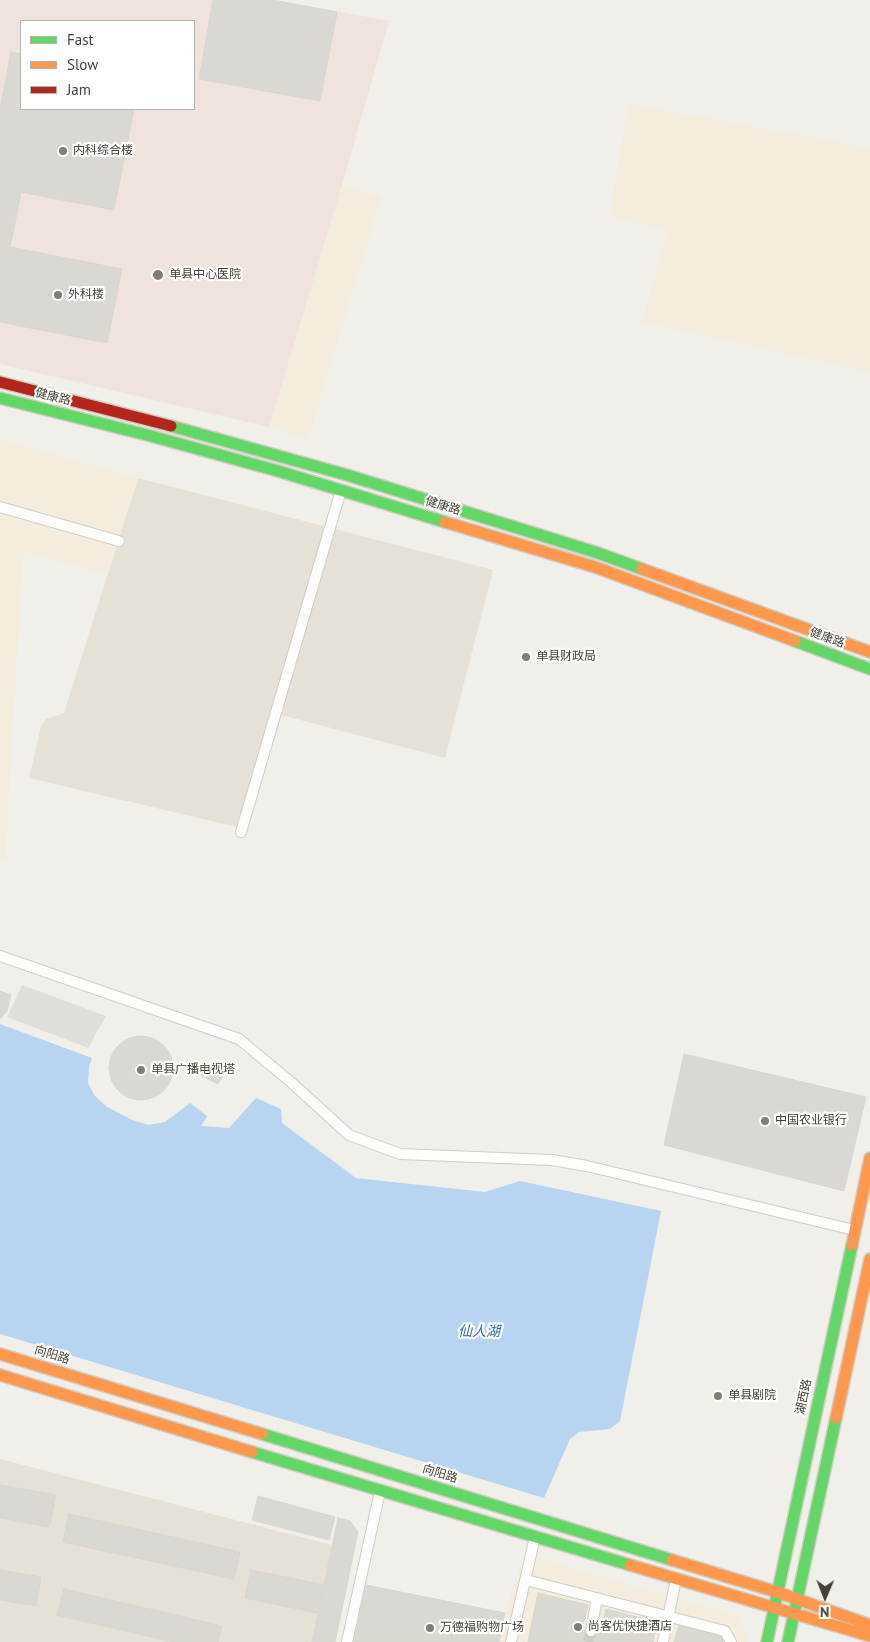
<!DOCTYPE html>
<meta charset="utf-8">
<style>
body{margin:0}
#map{position:relative;width:870px;height:1642px;overflow:hidden;background:#f0efea;font-family:"PT Sans",sans-serif}
canvas{display:block}
.legend{position:absolute;left:20px;top:20px;width:175px;height:90px;box-sizing:border-box;background:#fff;border:1px solid #b5b3ae;margin:0;padding:6px 9px;list-style:none;font-size:15px;color:#474135}
.legend li{display:flex;align-items:center;gap:10px;height:25px}
.legend b{width:25px;border:1px solid #b5b3ae}
.north{position:absolute;left:800px;top:1572px;width:50px;height:50px;-webkit-text-stroke:4px #fff;paint-order:stroke;rotate:181deg;font-size:14px;font-weight:700;line-height:20px;text-align:center;color:#474135}
.north::after{content:'';display:block;margin:auto;width:18px;height:22px;background:#474135;clip-path:polygon(50% 0,100% 100%,50% 72%,0 100%)}
</style>
<div id="map">
<canvas width="870" height="1642"></canvas>
<ul class="legend">
<li><b style="height:6px;background:#63d668"></b>Fast</li>
<li><b style="height:6px;background:#ff974d"></b>Slow</li>
<li><b style="height:6px;background:#b3261e"></b>Jam</li>
</ul>
<div class="north">N</div>
</div>
<script>
const g = document.querySelector('canvas').getContext('2d');
g.lineJoin = 'round';
function fillPath(path, color) { g.fillStyle = color; g.fill(path, 'evenodd'); }
const shape = rows => new Path2D(rows.map(r => 'M' + r).join(''));
function strokePath(path, color, width, dash) { g.strokeStyle = color; g.lineWidth = width; g.lineCap = dash ? 'butt' : 'round'; g.setLineDash(dash || []); g.stroke(path); }
function label(font, color, halo, rows, align = 'center') {
  g.font = font + ' "PT Sans","Noto Sans SC",sans-serif'; g.lineWidth = 4.5; g.setLineDash([]); g.textBaseline = 'middle'; g.strokeStyle = halo; g.fillStyle = color; for (const [text, x, y, turn = 0] of rows) {
    g.save(); g.translate(x, y); g.rotate((+turn || 0) * Math.PI / 180); g.textAlign = isNaN(turn) ? turn : align; if (halo) g.strokeText(text, 0, 0); g.fillText(text, 0, 0); g.restore();
  }
}
const residential = shape([
 [138,478,493,570,445,758,270,712,237,827,29,778,41,726,46,719,64,713],
 [0,1459,332,1545,312,1642,0,1642]
]);
const commercial = shape([
 [629,104,870,148,870,372,642,322,668,230,609,217],
 [342,185,381,197,308,439,269,427],
 [0,439,138,478,108,574,23,552,5,860,0,859],
 [525,1554,737,1616,748,1638,747,1642,499,1642,505,1613]
]);
const medical = shape([
 [0,0,277,0,389,21,342,185,269,427,0,364],
 [21,21,194,21,194,109,21,109]
]);
const parking = shape([
 [22,985,106,1016,88,1048,7,1017]
]);
const water = shape([
 [0,1024,92,1058,89,1067,88,1083,95,1096,107,1107,132,1120,148,1125,165,1122,190,1103,207,1116,201,1126,229,1128,256,1098,281,1109,282,1123,356,1178,485,1192,520,1181,661,1211,620,1421,610,1429,579,1432,570,1439,544,1498,0,1334]
]);
const building = shape([
 [213,0,272,0,337,12,320,101,199,79,213,0],
 [11,52,21,54,21,109,134,109,114,210,21,192,13,233,0,230,0,110,11,52],
 [0,230,13,233,10,247,122,269,107,343,0,322,0,230],
 [0,991,11,995,7,1011,0,1019,0,991],
 '109 1068a32 32 0 1 1 64 0a32 32 0 1 1-64 0Z',
 [684,1054,866,1097,844,1191,664,1145,684,1054],
 [206,1062,225,1072,218,1084,200,1075,206,1062],
 [0,1485,56,1495,49,1527,0,1518,0,1485],
 [258,1496,335,1517,329,1540,252,1520,258,1496],
 [69,1514,240,1552,234,1579,63,1542,69,1514],
 [338,1518,350,1521,358,1532,335,1642,312,1642,338,1518],
 [0,1570,41,1577,36,1606,0,1600,0,1570],
 [251,1570,324,1585,318,1613,245,1598,251,1570],
 [366,1585,505,1613,499,1642,354,1642,366,1585],
 [64,1589,222,1626,218,1642,173,1642,57,1615,64,1589],
 [538,1593,588,1605,582,1630,601,1634,606,1609,657,1622,653,1642,528,1642,538,1593],
 [679,1625,725,1636,723,1642,674,1642,679,1625]
]);
const streetTunnel = shape([
 [588,1642,591,1631]
]);
const street = shape([
 [0,507,119,541],
 [241,832,341,490],
 [0,956,239,1039,292,1083,349,1135,400,1154,552,1160,587,1166,854,1230],
 [526,1580,725,1631,731,1642],
 [591,1631,597,1598],
 [347,1642,380,1491],
 [511,1642,535,1537],
 [663,1642,676,1579]
]);
const fast = shape([
 [0,398,151,436,278,471,445,522],
 [171,426,347,475,598,553,642,569],
 [795,641,870,669],
 [262,1434,672,1560],
 [252,1452,630,1565],
 [767,1642,852,1245],
 [788,1642,836,1418]
]);
const slow = shape([
 [445,522,595,567,795,641],
 [642,569,870,652],
 [852,1245,870,1158],
 [0,1354,262,1434],
 [0,1375,252,1452],
 [836,1418,870,1259],
 [672,1560,777,1592,870,1625],
 [630,1565,870,1636]
]);
const jam = shape([
 [0,382,171,426]
]);
const markers = [
 [63,151,5,"#827e74"],
 [158,275,6,"#827e74"],
 [58,295,5,"#827e74"],
 [526,657,5,"#827e74"],
 [141,1070,5,"#827e74"],
 [765,1121,5,"#827e74"],
 [718,1396,5,"#827e74"],
 [578,1627,5,"#827e74"],
 [430,1628,5,"#827e74"]
];
const poiNames = [
 ["内科综合楼",73,151],
 ["单县中心医院",169,275],
 ["外科楼",68,295],
 ["单县财政局",536,657],
 ["单县广播电视塔",151,1070],
 ["中国农业银行",775,1121],
 ["单县剧院",728,1396],
 ["尚客优快捷酒店",588,1627],
 ["万德福购物广场",440,1628]
];
const streetNames = [
 ["健康路",53,397,14],
 ["健康路",443,506,17],
 ["健康路",827,638,20],
 ["向阳路",52,1355,17],
 ["湖西路",804,1397,-78],
 ["向阳路",440,1474,17]
];
const waterNames = [
 ["仙人湖",479,1332]
];
fillPath(residential, '#e5e1d6');
fillPath(commercial, '#f4ecdc');
fillPath(medical, '#f0e3dd');
fillPath(parking, '#dfded9');
fillPath(water, '#b7d4f0');
fillPath(building, '#dad8d2');
strokePath(building, '#d8d6cf', 1);
strokePath(streetTunnel, '#ceccc6', 10, [10, 5]);
strokePath(street, '#cecdc7', 12);
strokePath(fast, '#d0cdc0', 14);
strokePath(slow, '#d0cdc0', 14);
strokePath(jam, '#d0cdc0', 14);
strokePath(street, '#fdfdfc', 10);
strokePath(fast, '#63d668', 11);
strokePath(slow, '#ff974d', 11);
strokePath(jam, '#b3261e', 11);
for (const [x, y, r, color] of markers) { const dot = new Path2D(); dot.arc(x, y, r, 0, 2 * Math.PI); g.fillStyle = color; g.fill(dot); strokePath(dot, '#fff', 2); }
label('12px', '#474135', '#fff', poiNames, 'left');
label('12px', '#474135', '#fff', streetNames);
label('italic 14px', '#296db7', '#fff', waterNames);
</script>
